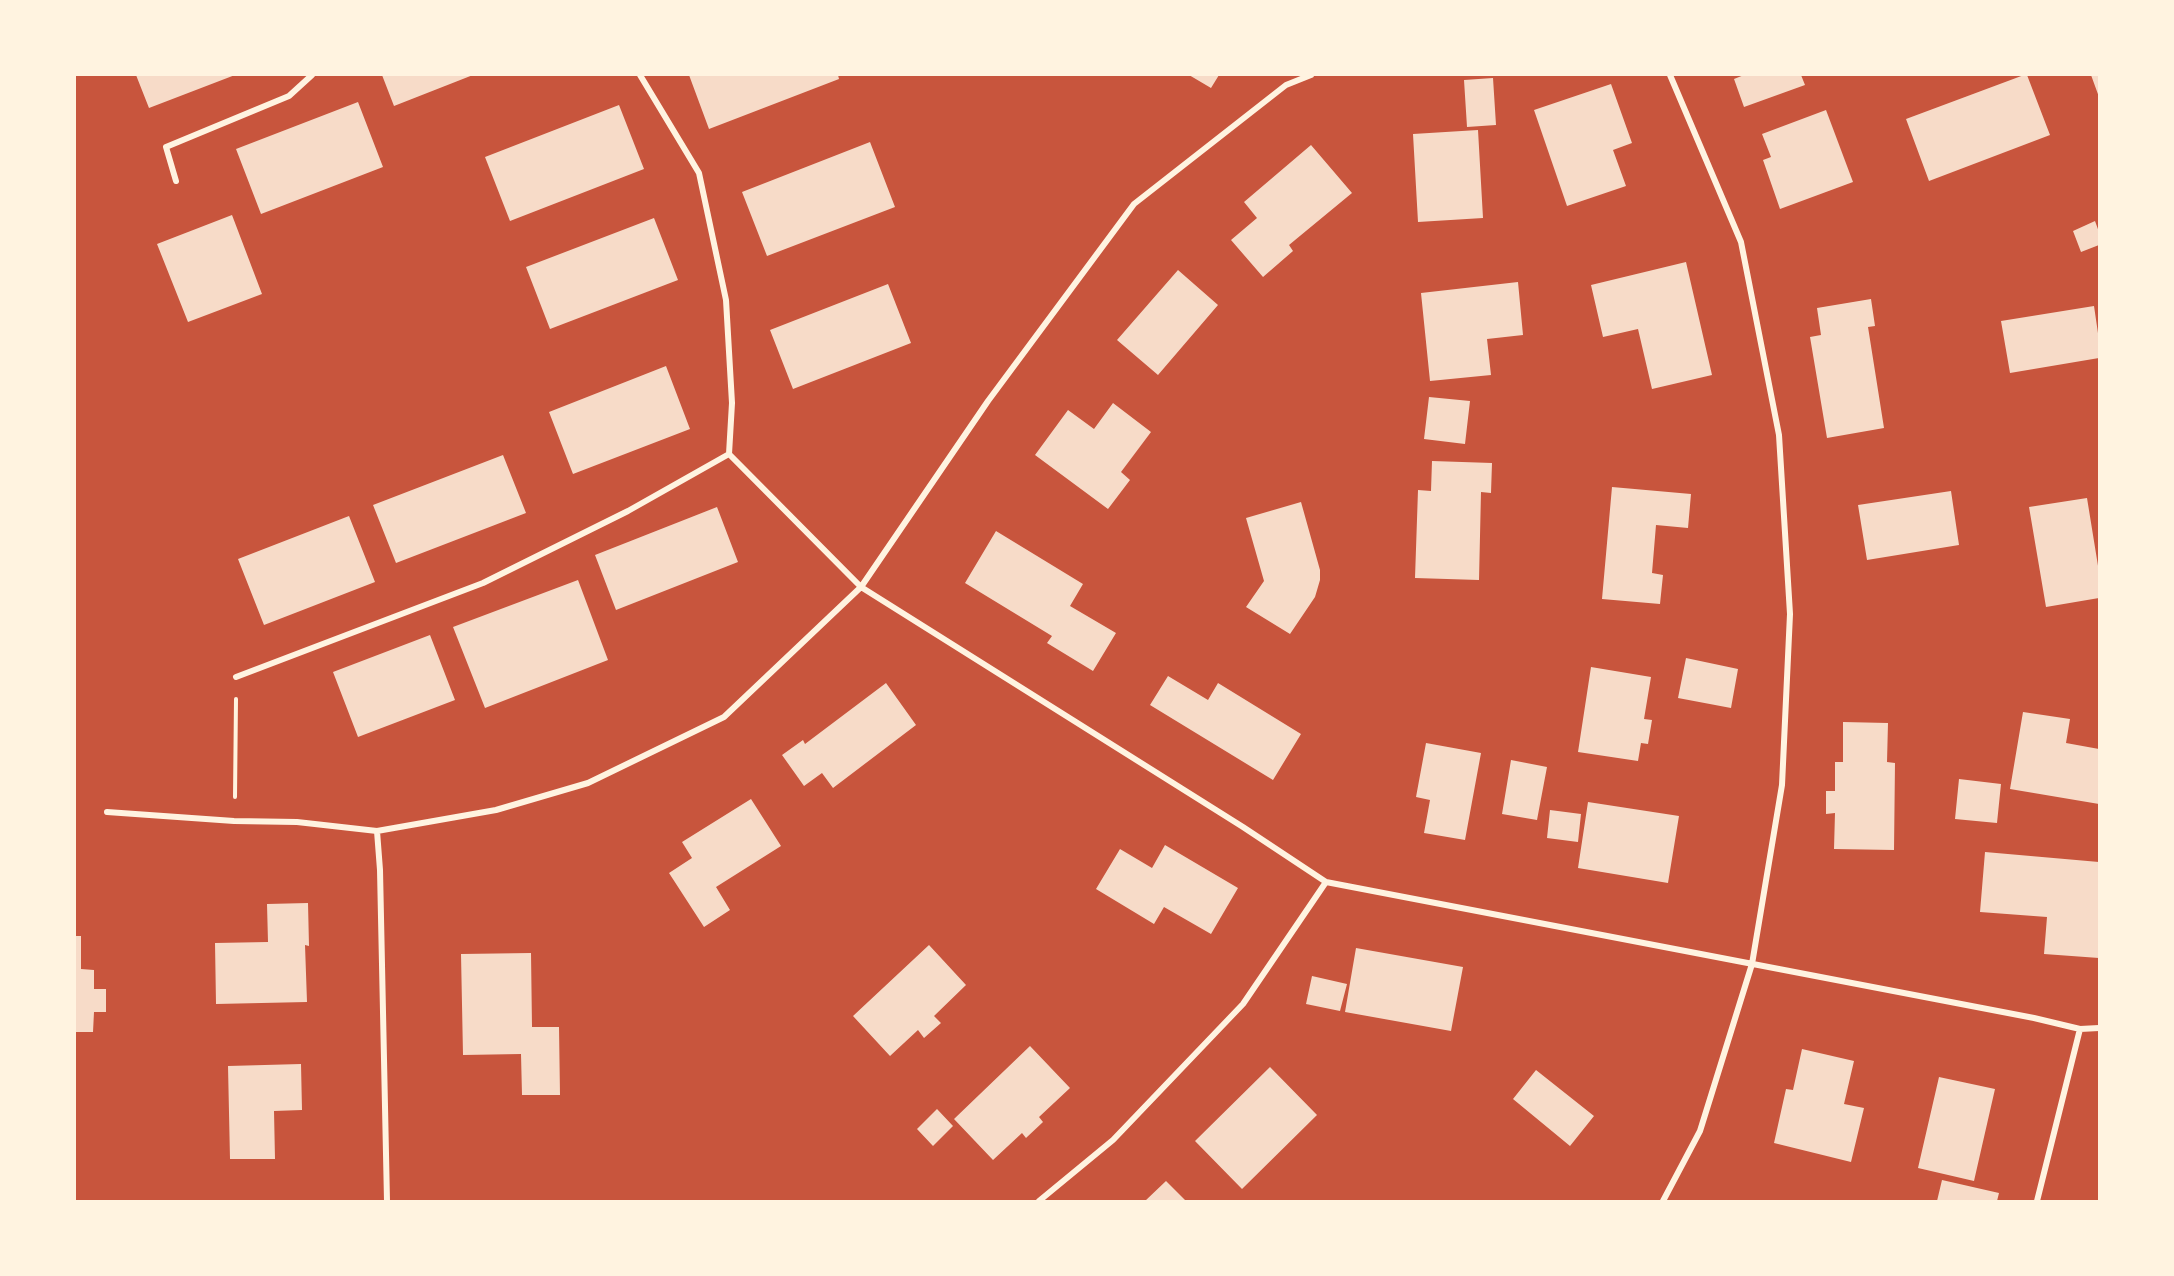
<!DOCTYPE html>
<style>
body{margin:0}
#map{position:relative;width:2174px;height:1276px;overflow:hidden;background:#c8553d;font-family:"Space Grotesk",sans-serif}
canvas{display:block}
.frame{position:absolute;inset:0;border:76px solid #fff3e0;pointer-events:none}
</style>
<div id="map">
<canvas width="2174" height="1276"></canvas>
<div class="frame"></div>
</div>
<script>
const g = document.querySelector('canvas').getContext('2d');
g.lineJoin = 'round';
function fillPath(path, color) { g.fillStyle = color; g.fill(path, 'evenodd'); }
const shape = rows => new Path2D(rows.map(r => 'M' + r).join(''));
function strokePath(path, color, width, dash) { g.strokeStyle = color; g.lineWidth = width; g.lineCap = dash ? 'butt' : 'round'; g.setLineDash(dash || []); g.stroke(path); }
const building = shape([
 [136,75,235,75,149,108],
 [382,75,473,75,394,106],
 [689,75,838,75,839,79,709,129],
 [1189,75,1219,75,1211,88],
 [1744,75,1801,75,1805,85,1744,107,1734,79],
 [2024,75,2027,75,2050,135,1929,181,1906,119],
 [2091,75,2099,75,2099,97],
 [1493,78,1496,125,1467,127,1464,80],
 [1611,84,1632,143,1613,150,1626,186,1567,206,1534,110],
 [358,102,383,167,261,214,236,149],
 [619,105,644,169,510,221,485,157],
 [1826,110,1853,182,1780,209,1763,160,1771,157,1762,134],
 [1478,130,1483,218,1418,222,1413,134],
 [870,142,895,207,767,256,742,192],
 [1311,145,1352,193,1289,245,1293,251,1263,277,1231,240,1257,218,1244,202],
 [232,215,262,294,188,322,157,244],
 [654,218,678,280,550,329,526,267],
 [2095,221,2099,232,2099,245,2081,252,2073,231],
 [1686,262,1712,375,1652,389,1638,329,1603,337,1591,285],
 [1178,270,1218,305,1158,375,1117,340],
 [1518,282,1523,335,1487,339,1491,375,1430,381,1421,293],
 [888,284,911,343,793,389,770,330],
 [1871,299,1875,326,1868,327,1884,428,1827,438,1810,337,1821,335,1817,308],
 [2094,306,2099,340,2099,358,2010,373,2001,321],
 [666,366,690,429,573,474,549,412],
 [1429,397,1470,401,1465,444,1424,439],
 [1113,403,1151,432,1121,472,1130,480,1108,509,1035,455,1068,410,1094,429],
 [503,455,526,513,396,563,373,505],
 [1432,461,1492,463,1491,493,1481,492,1479,580,1415,578,1418,490,1431,491],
 [1612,487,1691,494,1688,528,1656,525,1652,573,1663,575,1660,604,1602,599],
 [1951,491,1959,545,1867,560,1858,505],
 [2087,498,2099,572,2099,598,2046,607,2029,507],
 [1301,502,1320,570,1320,580,1315,597,1290,634,1246,607,1264,581,1246,518],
 [717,507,738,562,616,610,595,555],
 [349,516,375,582,264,625,238,559],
 [996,531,1083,584,1070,606,1116,633,1093,671,1047,643,1052,636,965,583],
 [578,580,608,660,485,708,453,627],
 [430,635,455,700,358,737,333,672],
 [1686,658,1738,669,1731,708,1678,698],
 [1591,667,1651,677,1644,719,1652,720,1648,744,1641,743,1638,761,1578,752],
 [1168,676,1208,700,1218,683,1301,734,1273,780,1150,705],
 [886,683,916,725,833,788,822,773,804,786,782,755,803,740,805,744],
 [2023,712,2070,719,2066,743,2099,749,2099,804,2010,789],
 [1843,722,1888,723,1887,762,1895,763,1894,850,1834,849,1835,813,1826,814,1826,791,1835,791,1835,762,1843,762],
 [1426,743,1481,753,1465,840,1424,833,1430,800,1416,797],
 [1511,760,1547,767,1537,820,1502,814],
 [1959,779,2001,784,1997,823,1955,819],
 [751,799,781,846,716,887,730,910,704,927,669,873,692,858,682,842],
 [1588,802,1679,816,1668,883,1578,868],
 [1550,810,1581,814,1578,842,1547,838],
 [1165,845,1238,888,1211,934,1164,907,1154,924,1096,889,1120,849,1152,868],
 [1985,852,2099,862,2099,958,2044,954,2047,917,1980,912],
 [308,903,309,946,305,945,307,1002,216,1004,215,943,268,942,267,904],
 [75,936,81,936,81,969,94,970,94,989,106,989,106,1012,94,1012,93,1032,75,1032],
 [929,945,966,985,934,1016,941,1023,924,1038,918,1030,890,1056,853,1016],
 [1356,948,1463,967,1451,1031,1345,1012],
 [531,953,532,1027,559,1027,560,1095,522,1095,521,1054,463,1055,461,954],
 [1312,976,1347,984,1340,1011,1306,1004],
 [1030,1046,1070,1088,1039,1117,1043,1122,1026,1138,1022,1133,993,1160,954,1119],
 [1802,1049,1854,1061,1844,1104,1864,1108,1851,1162,1774,1143,1786,1089,1793,1090],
 [301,1064,302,1110,274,1111,275,1159,230,1159,228,1066],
 [1270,1067,1317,1115,1242,1189,1195,1141],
 [1536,1070,1594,1116,1570,1146,1513,1099],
 [1939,1077,1995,1089,1974,1181,1918,1168],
 [937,1109,953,1126,933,1146,917,1129],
 [1942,1180,1999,1193,1997,1201,1937,1201],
 [1166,1181,1186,1201,1145,1201]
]);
const path = shape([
 [235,797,236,699]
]);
const minor = shape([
 [176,181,166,147,289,96,312,75],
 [729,454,861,587,1243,827,1326,882,2034,1018,2080,1029,2099,1028],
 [236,677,483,583,628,511,729,454,732,403,726,300,699,173,640,75],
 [107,812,234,821,297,822,377,831],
 [387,1201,380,870,377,831,496,810,588,783,724,717,861,587,988,401,1134,204,1286,85,1311,75],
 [1039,1201,1113,1140,1243,1004,1326,882],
 [1663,1201,1700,1131,1752,964,1782,785,1790,614,1779,435,1741,242,1670,75],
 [2037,1201,2080,1029]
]);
fillPath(building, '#f7dbc8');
strokePath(path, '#fff3e0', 4);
strokePath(minor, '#fff3e0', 6);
</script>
